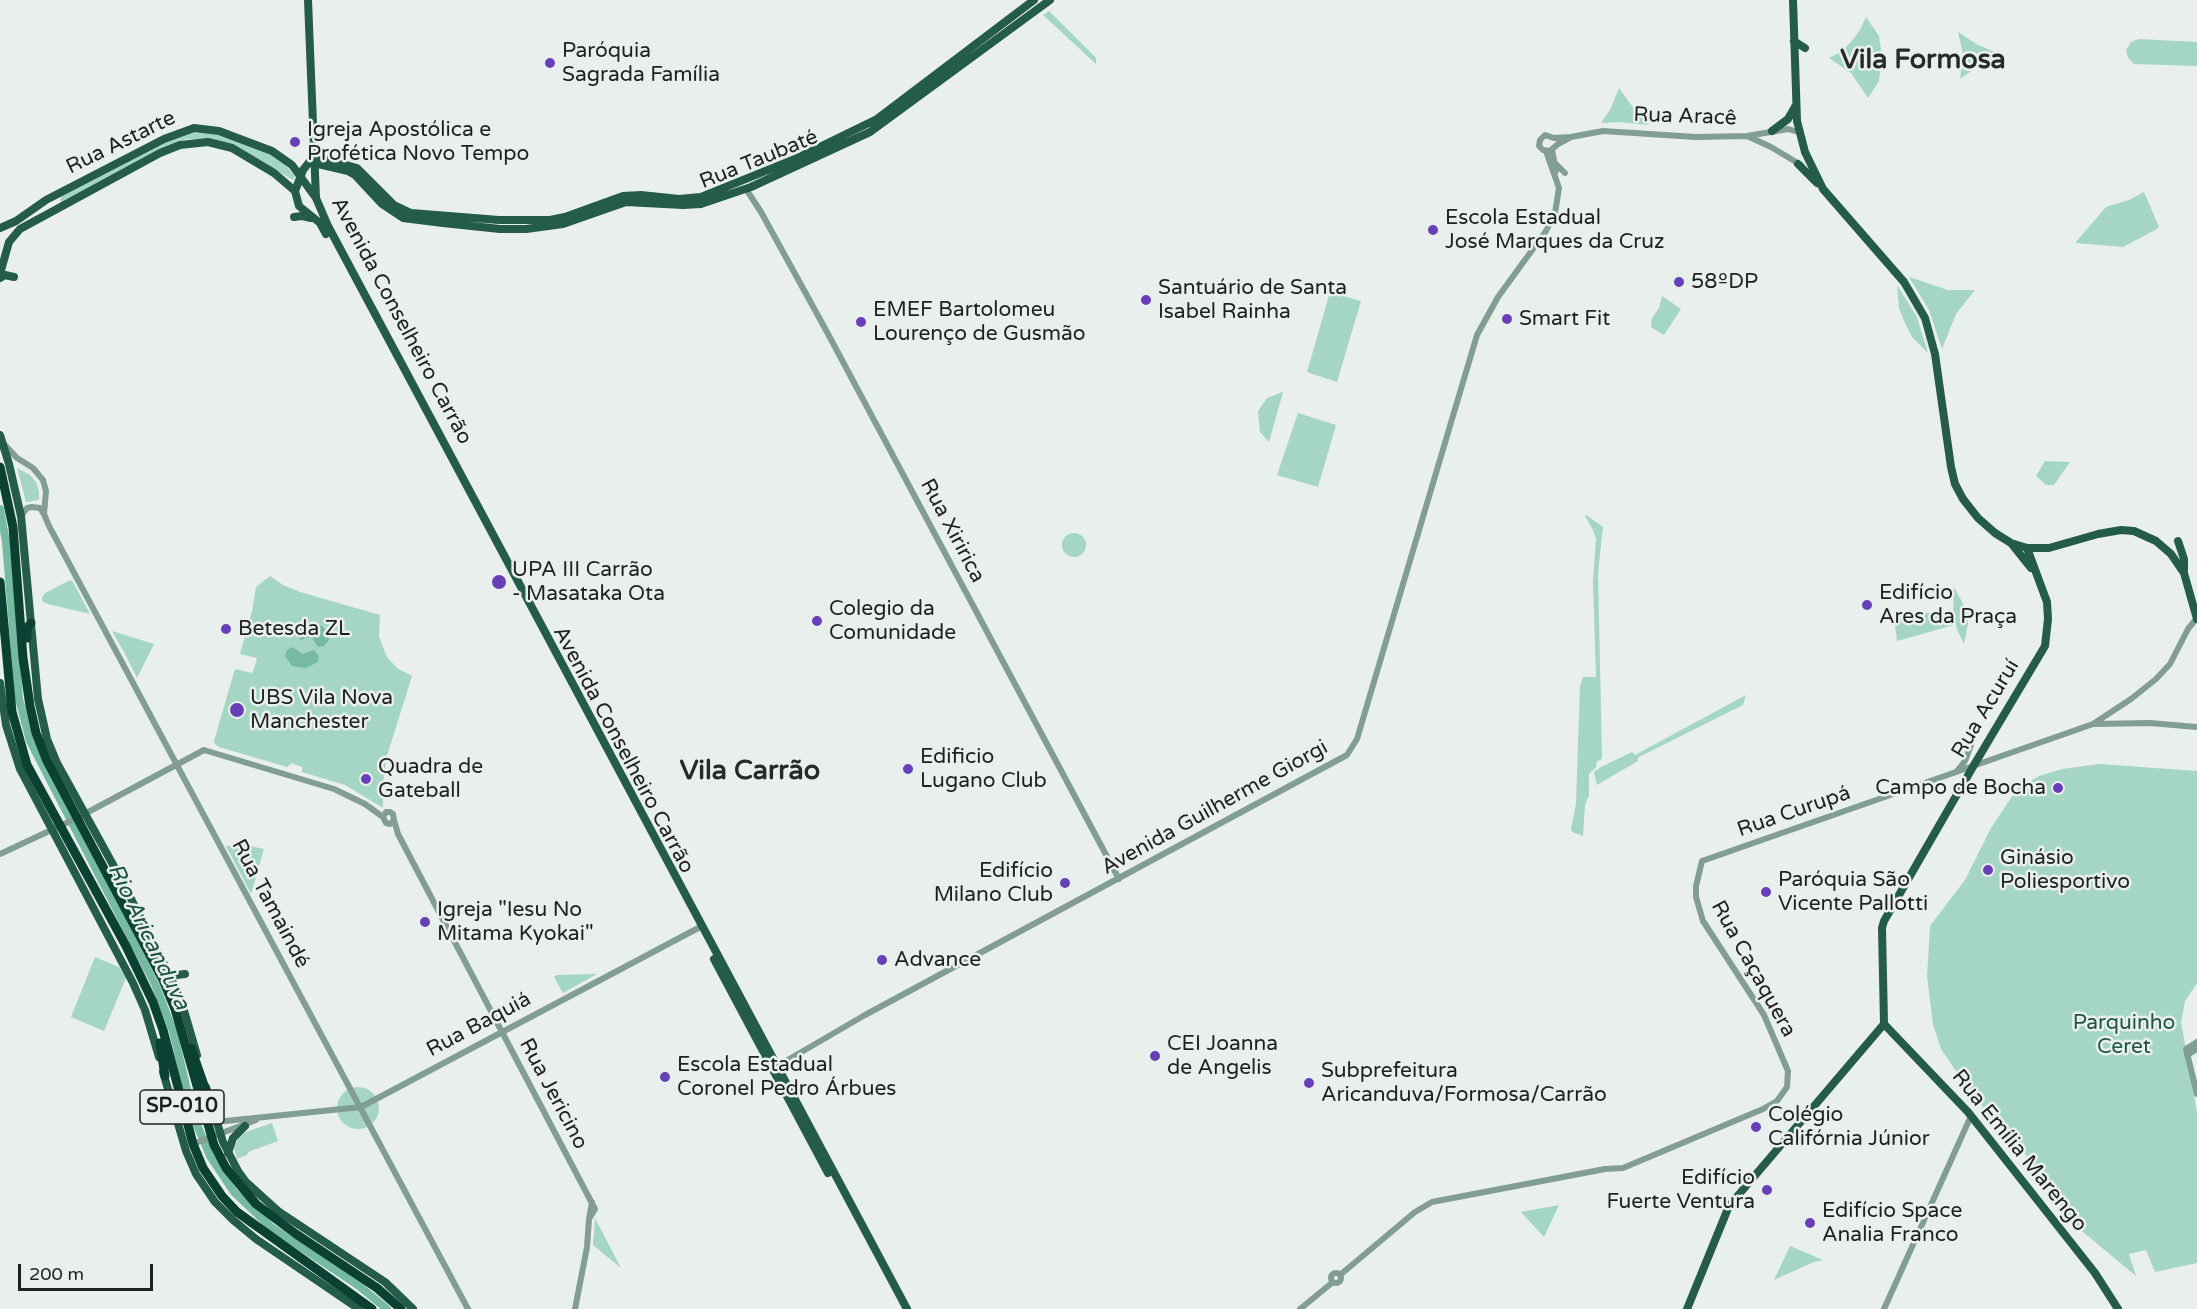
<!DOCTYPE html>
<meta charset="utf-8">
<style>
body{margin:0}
#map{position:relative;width:2197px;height:1309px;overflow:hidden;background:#e8efec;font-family:"Varela Round",sans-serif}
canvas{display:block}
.scale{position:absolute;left:18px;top:1264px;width:135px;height:27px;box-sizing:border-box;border:3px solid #1e201f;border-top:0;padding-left:8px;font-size:18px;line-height:21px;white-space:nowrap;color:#1e201f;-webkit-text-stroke:4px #e8efec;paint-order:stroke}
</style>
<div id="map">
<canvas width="2197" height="1309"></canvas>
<div class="scale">200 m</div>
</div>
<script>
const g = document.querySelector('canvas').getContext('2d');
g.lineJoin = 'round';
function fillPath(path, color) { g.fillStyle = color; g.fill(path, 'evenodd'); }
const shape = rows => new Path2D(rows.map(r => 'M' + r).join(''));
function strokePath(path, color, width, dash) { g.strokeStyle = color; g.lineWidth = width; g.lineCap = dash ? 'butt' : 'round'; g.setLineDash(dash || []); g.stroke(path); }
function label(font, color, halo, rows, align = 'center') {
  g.font = font + ' "Varela Round",sans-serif'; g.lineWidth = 5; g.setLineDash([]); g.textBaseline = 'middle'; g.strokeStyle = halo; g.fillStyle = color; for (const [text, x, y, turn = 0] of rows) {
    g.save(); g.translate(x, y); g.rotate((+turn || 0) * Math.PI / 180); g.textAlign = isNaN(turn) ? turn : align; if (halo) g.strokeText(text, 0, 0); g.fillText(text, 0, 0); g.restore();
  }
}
const green = shape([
 [1049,11,1096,58,1096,64,1043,15],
 [1866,17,1879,36,1882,57,1879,81,1868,98,1851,73,1829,58,1841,52,1851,42,1860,30],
 [1958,32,1978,45,2002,55,1983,63,1960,79,1963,54],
 [2139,39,2197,42,2197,66,2134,64,2128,58,2126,50,2131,42],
 [1619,88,1637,113,1649,125,1619,122,1601,123,1611,108],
 [193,132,219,135,267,152,285,165,295,176,293,180,249,154,204,139,187,139,177,142,62,202,60,201,61,197,64,194,169,140],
 [2144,192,2159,227,2155,230,2123,247,2075,243,2106,207,2129,200],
 [1909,277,1948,290,1975,290,1956,314,1942,349,1929,310],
 [1897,285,1917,317,1928,353,1912,337,1905,323,1899,308],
 [1330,292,1361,301,1337,382,1307,372],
 [1662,296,1681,309,1664,335,1651,327,1652,318,1659,308],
 [1283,392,1281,399,1269,442,1260,432,1258,411,1267,398],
 [1298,413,1336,425,1318,487,1277,475],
 [2045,461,2070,462,2054,485,2046,485,2036,476],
 [17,468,30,475,36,482,39,491,39,500,26,502],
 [1586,515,1603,527,1598,573,1602,757,1601,760,1597,761,1596,767,1589,774,1589,795,1585,805,1583,836,1572,832,1571,829,1576,804,1580,686,1583,677,1596,677,1593,582,1596,539,1593,530,1585,516],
 '1062 545a12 12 0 1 1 24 0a12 12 0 1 1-24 0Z',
 [270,576,283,585,300,592,380,615,379,637,387,657,397,668,412,676,386,759,383,784,383,808,345,785,302,772,302,767,292,763,287,767,219,747,215,744,214,741,235,669,252,673,254,669,257,658,240,654,252,611,256,587],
 [70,580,73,582,90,614,48,604,43,602,42,598,45,593],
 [1954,587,1968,613,1968,624,1964,644,1957,629,1953,614],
 [1951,610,1954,625,1897,641,1894,617],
 [112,631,154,644,137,678,124,652],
 [1746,695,1743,705,1639,757,1637,759,1638,761,1597,785,1594,772,1601,767,1632,752,1635,755],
 [2099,764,2197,771,2197,983,2185,1001,2181,1022,2197,1112,2197,1263,2155,1272,2146,1250,2129,1254,2136,1276,2077,1227,2049,1191,2020,1146,1989,1115,1956,1071,1941,1049,1933,1024,1927,976,1930,926,1965,880,1991,828,2017,789,2039,776,2062,769],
 [245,845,264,849,251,894,226,846],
 [95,957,119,967,126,978,104,1031,71,1017],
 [597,974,563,993,554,977,557,975],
 '337 1108a21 21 0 1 1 42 0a21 21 0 1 1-42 0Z',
 [272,1123,278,1141,248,1152,247,1155,237,1159,234,1148,239,1137,246,1132],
 [1559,1205,1544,1237,1521,1212],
 [595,1218,611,1249,621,1268,593,1245],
 [1790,1246,1823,1260,1814,1262,1774,1280]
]);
const water = shape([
 [312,623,322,626,327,632,329,640,324,646,318,647,312,638,308,637,301,640,297,637,299,627],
 [292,647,303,654,314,650,319,656,318,662,306,668,292,666,285,656,287,650]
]);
const river = shape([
 [0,509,6,542,19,699,30,741,155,984,173,1031,193,1115,210,1156,234,1192,271,1227,359,1286,387,1309]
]);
const minor = shape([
 [1747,136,1771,147,1801,165],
 [1571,137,1554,138,1545,135,1540,140,1539,146,1543,150,1550,151,1558,144,1571,137,1603,131,1696,137,1747,136,1788,129,1798,132],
 [1552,150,1556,171],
 [1555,163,1565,173],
 [746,189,761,212,827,332,1119,879],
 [4,444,17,458,33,468,43,480,46,491,44,514,49,526,468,1309],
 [21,516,27,508,32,507,40,508,44,514],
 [2093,724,2150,723,2197,727],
 [1957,771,1965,761,1971,745],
 [394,820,398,834,595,1209,589,1219,592,1202],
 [0,854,77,818,204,750,334,789,365,804,383,817,386,823,390,824,394,820,393,814,390,812,386,812,383,817],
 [2197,1042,2186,1049,2197,1094],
 [2187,1055,2197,1049],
 [775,1065,786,1061,865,1015,1347,755,1357,739,1477,335,1498,297,1546,231,1555,213,1559,188,1546,151],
 [216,1122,361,1107,702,926],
 [193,1144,256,1120],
 '1331 1278a5 5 0 1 1 10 0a5 5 0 1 1-10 0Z',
 [1340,1275,1415,1212,1432,1202,1605,1169,1623,1168,1763,1109,1777,1101,1787,1087,1788,1071,1764,1015,1703,921,1696,897,1696,886,1702,861,2093,724,2131,699,2156,679,2170,664,2188,629,2197,618],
 [575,1309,587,1247,589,1219],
 [1300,1309,1333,1282],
 [1884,1309,1971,1116]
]);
const major = shape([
 [308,0,316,198,328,226,907,1309],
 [1793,0,1797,121,1805,152,1823,189,1904,282,1925,318,1935,354,1951,467,1955,484,1963,499,1978,518,1995,533,2011,543,2027,548,2049,548,2098,534,2121,530,2134,531,2156,541,2171,554,2184,573,2197,619],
 [1794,41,1805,48],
 [1772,131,1788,119,1796,105],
 [314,156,303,170,295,191,299,206,320,223,326,234],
 [314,156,357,168,394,205,411,213,499,220,550,220,565,217,623,196,641,195,679,199,701,197,795,159,877,119,1034,0],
 [314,163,348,171,355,175,382,204,403,218,443,223,500,229,526,229,563,224,626,202,683,205,701,204,751,187,870,132,1050,0],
 [1798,164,1817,183],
 [294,217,302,216,311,218],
 [0,228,16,221,46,200,164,139,194,128,219,131,272,151,292,165,316,198],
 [0,274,9,242,20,229,160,153,180,145,208,142,232,148,274,173,295,191],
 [0,278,5,275,14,277],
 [0,435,9,464,21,516,38,699,47,739,57,763,122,881,171,978,183,1007,197,1055],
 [2178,541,2184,559,2184,570],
 [2011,543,2031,568],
 [0,683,6,725,20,769,133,983,145,1010,159,1057],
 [714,959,828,1173],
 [169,976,185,974],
 [1884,1024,1882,928,1884,921,1974,765,2045,646,2048,619,2047,602,2027,548],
 [1884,1024,1968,1112,2095,1273,2118,1309],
 [163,1072,186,1151,196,1174,215,1202,233,1220,256,1239,359,1309],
 [206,1087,223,1142,238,1171,246,1182,278,1211,385,1282,413,1309],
 [228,1153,233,1138,245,1126],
 [1687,1309,1729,1206,1884,1024]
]);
const highway = shape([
 [0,467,13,527,23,658,30,706,36,733,47,761,163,980,175,1009,214,1145,226,1168,256,1204,296,1234,377,1288,401,1309],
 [0,582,12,712,27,765,126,946,153,1002,163,1030,193,1144,203,1168,222,1196,237,1212,372,1309],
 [27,638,27,628,31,623],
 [160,1043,165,1076],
 [191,1048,207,1094]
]);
const markers = [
 [550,63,6,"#6740b8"],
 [295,142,6,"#6740b8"],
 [1433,230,6,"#6740b8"],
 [1679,282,6,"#6740b8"],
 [1146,300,6,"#6740b8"],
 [1507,319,6,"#6740b8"],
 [861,322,6,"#6740b8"],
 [499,582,8,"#6740b8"],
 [1867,605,6,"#6740b8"],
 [817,621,6,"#6740b8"],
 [226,629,6,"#6740b8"],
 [237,710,8,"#6740b8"],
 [908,769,6,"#6740b8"],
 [366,779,6,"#6740b8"],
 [2058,788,6,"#6740b8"],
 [1988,870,6,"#6740b8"],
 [1065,883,6,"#6740b8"],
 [1766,892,6,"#6740b8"],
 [425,922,6,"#6740b8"],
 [882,960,6,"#6740b8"],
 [1155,1056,6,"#6740b8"],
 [665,1077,6,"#6740b8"],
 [1309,1083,6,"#6740b8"],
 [1756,1127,6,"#6740b8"],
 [1767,1190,6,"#6740b8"],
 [1810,1223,6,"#6740b8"]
];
const shields = [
 [182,1107,84]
];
const shieldNames = [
 ["SP-010",182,1107]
];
const poiNames = [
 ["Paróquia",562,51],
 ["Sagrada Família",562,75],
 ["Igreja Apostólica e",307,130],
 ["Profética Novo Tempo",307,154],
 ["Escola Estadual",1445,218],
 ["José Marques da Cruz",1445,242],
 ["58ºDP",1691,282],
 ["Santuário de Santa",1158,288],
 ["Isabel Rainha",1158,312],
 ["EMEF Bartolomeu",873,310],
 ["Lourenço de Gusmão",873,334],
 ["Smart Fit",1519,319],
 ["UPA III Carrão",512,570],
 ["- Masataka Ota",512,594],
 ["Edifício",1879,593],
 ["Ares da Praça",1879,617],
 ["Colegio da",829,609],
 ["Comunidade",829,633],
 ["Betesda ZL",238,629],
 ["UBS Vila Nova",250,698],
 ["Manchester",250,722],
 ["Edificio",920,757],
 ["Lugano Club",920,781],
 ["Quadra de",378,767],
 ["Gateball",378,791],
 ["Campo de Bocha",2046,788,"right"],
 ["Ginásio",2000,858],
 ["Poliesportivo",2000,882],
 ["Edifício",1053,871,"right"],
 ["Milano Club",1053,895,"right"],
 ["Paróquia São",1778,880],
 ["Vicente Pallotti",1778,904],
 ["Igreja \"Iesu No",437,910],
 ["Mitama Kyokai\"",437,934],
 ["Advance",894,960],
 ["CEI Joanna",1167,1044],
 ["de Angelis",1167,1068],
 ["Escola Estadual",677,1065],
 ["Coronel Pedro Árbues",677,1089],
 ["Subprefeitura",1321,1071],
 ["Aricanduva/Formosa/Carrão",1321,1095],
 ["Colégio",1768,1115],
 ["Califórnia Júnior",1768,1139],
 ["Edifício",1755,1178,"right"],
 ["Fuerte Ventura",1755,1202,"right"],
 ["Edifício Space",1822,1211],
 ["Analia Franco",1822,1235]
];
const streetNames = [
 ["Rua Aracê",1685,117,2],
 ["Rua Astarte",121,143,-26],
 ["Rua Taubaté",759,160,-22],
 ["Avenida Conselheiro Carrão",401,321,62],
 ["Rua Xiririca",952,531,62],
 ["Rua Acuruí",1986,709,-59],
 ["Avenida Conselheiro Carrão",623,750,62],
 ["Avenida Guilherme Giorgi",1215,808,-29],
 ["Rua Curupá",1794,812,-19],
 ["Rua Tamaindé",270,904,62],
 ["Rua Caçaquera",1753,969,61],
 ["Rua Baquiá",479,1025,-28],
 ["Rua Jericino",553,1094,62],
 ["Rua Emília Marengo",2019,1151,51]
];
const parkNames = [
 ["Parquinho",2124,1023],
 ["Ceret",2124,1047]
];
const waterNames = [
 ["Rio Aricanduva",148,937,64]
];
const districtNames = [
 ["Vila Formosa",1923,61],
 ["Vila Carrão",750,772]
];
fillPath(green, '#a4d6c3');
fillPath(water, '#77baa2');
strokePath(river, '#77baa2', 8);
strokePath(minor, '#829d92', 6);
strokePath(major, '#245b49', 8);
strokePath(highway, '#0a4132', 9);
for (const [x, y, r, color] of markers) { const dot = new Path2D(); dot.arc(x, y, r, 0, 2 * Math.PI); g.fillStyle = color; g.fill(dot); strokePath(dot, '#e8efec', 2); }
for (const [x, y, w] of shields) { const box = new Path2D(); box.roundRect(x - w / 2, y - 17, w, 34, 4.5); g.fillStyle = '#e8efec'; g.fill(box); strokePath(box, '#1e201f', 1.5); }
label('bold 20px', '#1e201f', null, shieldNames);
label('21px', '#1e201f', '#e8efec', poiNames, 'left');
label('21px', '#1e201f', '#e8efec', streetNames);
label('21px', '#1f5544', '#e8efec', parkNames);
label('italic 22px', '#1b5241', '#e8efec', waterNames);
label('bold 27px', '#262b29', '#e8efec', districtNames);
</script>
